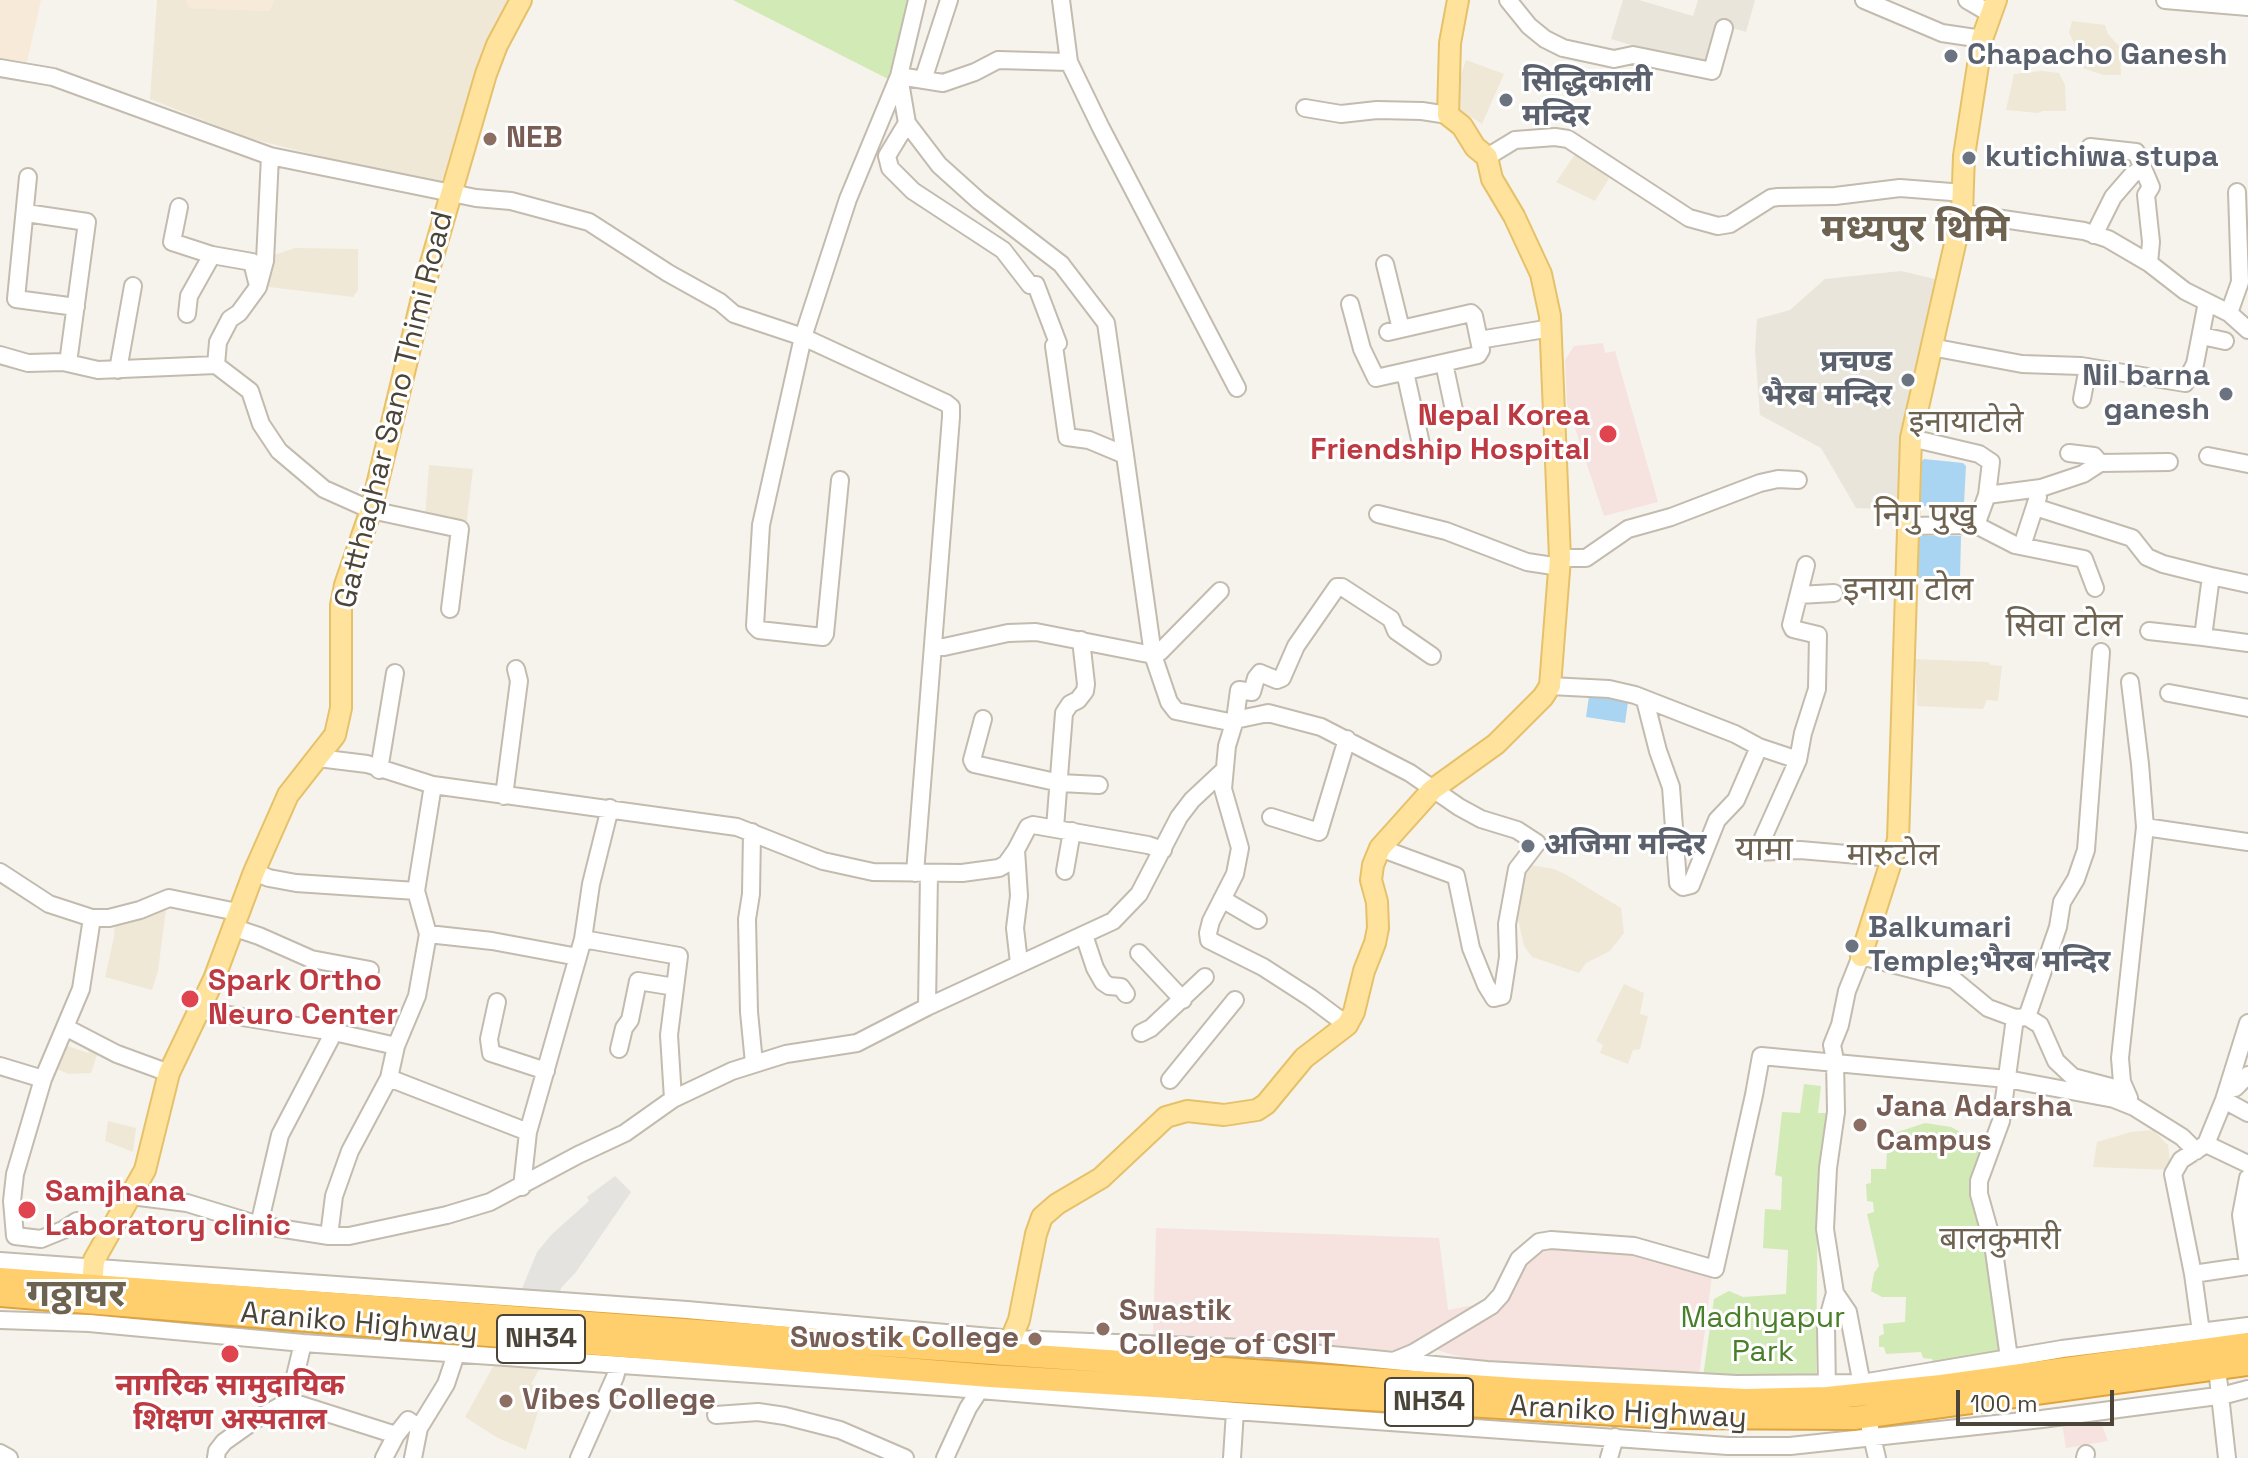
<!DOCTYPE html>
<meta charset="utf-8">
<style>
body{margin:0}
#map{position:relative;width:2248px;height:1458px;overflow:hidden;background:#f6f3ec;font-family:"Space Grotesk",sans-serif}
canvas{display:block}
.scale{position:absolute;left:1956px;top:1390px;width:158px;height:36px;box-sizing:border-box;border:4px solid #4b4439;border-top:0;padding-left:10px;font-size:24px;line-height:28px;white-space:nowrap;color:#4b4439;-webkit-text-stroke:6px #fff;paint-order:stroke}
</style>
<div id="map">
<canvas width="2248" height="1458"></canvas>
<div class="scale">100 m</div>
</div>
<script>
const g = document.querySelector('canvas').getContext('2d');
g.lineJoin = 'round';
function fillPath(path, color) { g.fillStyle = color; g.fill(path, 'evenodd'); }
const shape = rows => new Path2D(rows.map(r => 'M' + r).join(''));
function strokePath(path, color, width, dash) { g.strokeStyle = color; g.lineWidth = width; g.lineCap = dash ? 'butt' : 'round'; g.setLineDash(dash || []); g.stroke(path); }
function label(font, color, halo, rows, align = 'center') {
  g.font = font + ' "Space Grotesk","Noto Sans Devanagari",sans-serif'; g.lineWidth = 6; g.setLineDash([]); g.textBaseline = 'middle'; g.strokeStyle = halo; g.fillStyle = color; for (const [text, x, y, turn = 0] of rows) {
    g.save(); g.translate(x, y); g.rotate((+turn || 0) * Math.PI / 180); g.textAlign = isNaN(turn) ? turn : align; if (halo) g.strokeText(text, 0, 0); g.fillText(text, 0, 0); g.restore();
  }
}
const residential = shape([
 [1623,0,1639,0,1693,16,1698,0,1755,0,1746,32,1722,25,1709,68,1611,39],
 [1901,271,1939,280,1899,510,1856,508,1821,448,1760,415,1755,350,1757,319,1790,310,1825,279]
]);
const commercial = shape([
 [0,0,41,0,27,62,0,59],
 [186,0,274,0,270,11,188,8]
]);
const education = shape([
 [157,0,186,0,188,8,270,11,274,0,509,0,480,57,440,187,245,137,150,99],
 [2072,21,2105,25,2108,34,2120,47,2121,75,2103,75,2083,68,2080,54,2069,33],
 [1466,60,1504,74,1482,124,1451,104],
 [2042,71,2059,73,2065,85,2066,111,2043,111,2038,113,2006,110,2014,74],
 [1576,153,1611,175,1595,201,1556,182],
 [295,248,358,249,358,290,353,297,260,286,268,257],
 [429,465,473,469,466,527,425,517],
 [1915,659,1988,662,1991,665,2002,666,1998,701,1987,700,1983,709,1917,706],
 [1524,864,1554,869,1565,874,1621,908,1624,933,1610,951,1586,963,1579,973,1532,957,1524,946,1518,919,1521,904,1517,898],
 [167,902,158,971,152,990,105,977,114,937,115,921],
 [1624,984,1644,993,1640,1014,1648,1016,1640,1049,1633,1050,1628,1064,1600,1053,1603,1045,1596,1041],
 [92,1042,100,1045,91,1073,68,1074,53,1067,62,1044,88,1053],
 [108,1121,136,1128,133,1152,105,1141],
 [2153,1130,2168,1145,2171,1170,2093,1167,2097,1142,2131,1132],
 [495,1363,541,1366,531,1384,539,1387,537,1415,526,1450,496,1437,465,1417]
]);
const medical = shape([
 [1603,343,1605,353,1615,351,1658,502,1604,516,1567,404,1565,360,1574,346],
 [1156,1228,1439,1238,1448,1310,1507,1299,1525,1263,1537,1250,1554,1248,1628,1250,1712,1276,1699,1376,1502,1369,1437,1350,1383,1350,1153,1336],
 [2099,1417,2108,1441,2066,1448,2062,1424]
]);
const green = shape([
 [733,0,908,0,888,79],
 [1804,1084,1821,1086,1818,1113,1833,1113,1818,1181,1816,1374,1703,1377,1714,1299,1729,1291,1743,1297,1786,1294,1788,1250,1763,1248,1765,1209,1781,1210,1782,1177,1775,1175,1782,1112,1800,1113],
 [1925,1123,1951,1127,1990,1148,1975,1181,2006,1355,1934,1366,1932,1359,1923,1358,1921,1352,1886,1354,1884,1347,1879,1347,1879,1336,1884,1334,1883,1324,1905,1322,1906,1297,1882,1297,1871,1291,1874,1273,1879,1266,1867,1214,1874,1212,1873,1202,1867,1201,1866,1184,1871,1183,1871,1169,1886,1169,1888,1135],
 [112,1313,865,1373,496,1353,462,1344,412,1342,176,1324,113,1318]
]);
const parking = shape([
 [615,1176,631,1192,576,1272,561,1288,560,1294,521,1291,537,1252,552,1234,589,1201,587,1197]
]);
const water = shape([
 [1924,459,1963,463,1966,466,1964,503,1961,506,1923,506,1920,503,1922,461],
 [1918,536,1961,536,1960,578,1918,578],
 [1589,696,1628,702,1625,723,1586,717]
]);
const minor = shape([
 [1061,0,1069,62,1101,128,1237,388],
 [1508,0,1529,26,1545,39,1563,48,1614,59,1633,55,1712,71,1724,28],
 [1864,0,1942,33,1982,39],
 [1967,0,1991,14],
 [2165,0,2248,7],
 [1069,62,998,60,975,72,943,83,899,76,907,123,887,156,890,168,913,191,1003,250,1030,285,1036,285,1058,343,1054,346,1067,437,1089,440,1125,455,1153,655,1160,652,1220,591],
 [0,68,53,77,270,156,476,198,511,201,589,222,668,273,720,302,734,314,803,337,946,403,951,407,951,417,915,873],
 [923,80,949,0],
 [1305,108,1341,114,1377,110,1422,111,1448,115],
 [907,123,939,165,979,201,1061,264,1106,323,1125,455],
 [2090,147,2136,152,2151,187,2146,195,2151,242,2149,263],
 [270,156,265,261,258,287,239,313,230,319,218,342,216,365,250,391,261,424,279,451,324,489,371,510,460,529,450,609],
 [1487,157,1515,140,1555,137,1568,139,1689,218,1718,226,1730,224,1771,198,1778,197,1835,196,1900,188,1964,193],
 [28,177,16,299,76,307],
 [179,207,172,242,212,255],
 [26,213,87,222,68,363],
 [1962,213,2084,231,2108,239,2149,263,2185,291,2229,313,2248,330],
 [2094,235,2113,197,2132,175,2143,168],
 [1385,264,1401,329],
 [1350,304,1362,349,1376,378,1478,355,1481,350,1479,340],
 [2229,313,2240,282,2237,192],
 [187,314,189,296,212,255,252,262,257,282],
 [1388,332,1471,313,1474,316,1479,340,1551,328],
 [2202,336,2225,341],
 [1931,347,2022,364,2081,366,2185,383,2195,364,2207,302],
 [0,355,28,363,63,362,98,370,216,365],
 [1444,363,1454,410],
 [118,370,133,286],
 [1405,372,1421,444],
 [2082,399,2088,367],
 [1911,438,1979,454,1991,462,1987,495,1976,525],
 [2069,453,2094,456,2100,463],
 [2208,456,2248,464],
 [840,480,825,634,823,637,759,630,755,626,761,525,803,337,848,199,899,76,917,0],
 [1987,495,2041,488,2083,474,2100,463,2169,462],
 [2035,507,2132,538,2147,557,2163,564,2211,576,2203,637,2248,643],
 [1378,514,1446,531,1527,562,1560,567],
 [1907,526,1976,525,2015,545,2084,559,2095,588],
 [2022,546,2038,497],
 [1560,558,1586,558,1628,529,1671,517,1760,483,1778,479,1798,480],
 [2211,576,2248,584],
 [1799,595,1834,593],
 [2149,631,2203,637],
 [933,647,944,647,1008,633,1036,632,1153,655,1169,702,1176,711,1234,723],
 [2130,682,2140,764,2145,827],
 [1550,686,1609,689,1635,695,1735,734,1759,747,1798,760],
 [2169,693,2248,708],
 [1645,700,1658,751,1671,787,1678,883,1683,887,1691,885,1717,820,1736,800,1759,747],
 [983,719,972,760,974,764,1060,783,1099,785],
 [1235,720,1239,690,1252,692,1256,678,1260,673,1277,680,1282,678,1296,646,1337,587,1342,587,1391,619,1396,631,1432,656],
 [318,758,367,764,433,785,737,827,823,861,873,872,962,873,999,868,1006,864,1016,850,1028,827,1033,825,1148,845,1163,850],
 [379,770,395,673],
 [504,796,519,681,516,669],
 [1271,817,1319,832,1347,739],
 [1055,828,1064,713,1070,704,1078,700,1085,691,1086,684,1081,640],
 [752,832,751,894,747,919,749,1012,754,1063],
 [1763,838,1798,760,1803,733,1817,689,1818,635,1793,629,1791,625,1806,565],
 [1016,850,1019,896,1015,928,1019,963],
 [1756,852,1800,850,1893,858],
 [1065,871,1072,831],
 [0,872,49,904,92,918,109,918,140,910,169,898,237,912],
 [254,872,269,878,296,883,416,891],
 [1222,899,1258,920],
 [92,918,81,989,65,1027,117,1054,169,1073],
 [232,927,259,936,311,959,370,970],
 [428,934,492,941,578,957],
 [1084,935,1095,968,1103,982,1109,986,1121,987,1126,994],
 [583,939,679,956,669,1035,673,1099],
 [1139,953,1183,1000],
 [497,1002,489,1039,491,1053,546,1071],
 [927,1007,929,873],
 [199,1010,334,1032,396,1046],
 [2027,1017,2058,927,2062,902,2076,879,2086,850,2101,652],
 [1347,1025,1311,998,1263,967,1209,940,1208,933,1211,921,1235,874,1240,848,1223,789,1227,746,1235,720,1268,713,1321,727,1410,773,1459,807,1481,819,1517,830,1537,843,1517,869,1507,924,1508,957,1502,996,1494,998,1486,985,1471,948,1456,876,1380,848],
 [1141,1033,1151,1028,1205,977],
 [619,1049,624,1028,630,1020,638,981,675,987],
 [0,1066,43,1079,15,1174,12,1201,15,1236,41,1239,63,1230,77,1221],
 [389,1078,528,1132],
 [43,1079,65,1027],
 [1170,1080,1235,1000],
 [2228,1088,2235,1088,2248,1075],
 [2129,1098,2122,1082,2120,1058,2145,827,2248,842],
 [2224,1100,2248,1113],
 [2206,1144,2248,1164],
 [2248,1178,2241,1215,2248,1264],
 [522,1187,528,1132,583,939,591,884,610,808],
 [131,1196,187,1203,259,1225,329,1236,349,1236,447,1215,490,1202,578,1155,625,1133,673,1099,732,1071,786,1054,857,1043,927,1007,1113,921,1139,894,1179,817,1192,800,1223,771],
 [259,1225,280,1135,334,1032],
 [329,1236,334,1196,350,1151,389,1078,396,1046,417,996,428,934,416,891,433,785],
 [0,1261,687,1310,1013,1339,1270,1349,1487,1370,1736,1384,1862,1383,2062,1349,2248,1326],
 [2193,1274,2248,1266],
 [0,1320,89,1323,303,1343,955,1388,1235,1411,1728,1446,1790,1446,2042,1419,2225,1395,2248,1389],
 [2201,1332,2193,1274,2173,1174,2181,1160,2206,1144,2224,1100,2248,1023],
 [2009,1358,1993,1244,1979,1194,1979,1181,2001,1121,2015,1018],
 [1396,1360,1413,1353,1491,1306,1501,1295,1519,1259,1539,1242,1551,1240,1634,1246,1715,1269,1754,1095,1761,1056,2007,1079,2114,1099,2134,1107,2182,1137,2196,1151],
 [2217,1368,2227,1458],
 [1863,1390,1848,1312,1835,1293,1825,1229,1828,1168,1836,1112,1835,1060,1832,1045,1840,1025,1847,991,1861,956,1954,980,1988,1008,2015,1018,2027,1017,2040,1025,2056,1061,2073,1077,2126,1091],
 [1827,1392,1826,1325,1835,1293],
 [289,1401,396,1435],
 [289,1401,303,1343],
 [716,1415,758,1412,785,1416,840,1430,905,1458],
 [1870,1428,1877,1458],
 [0,1453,9,1458],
 [216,1458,217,1451,224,1442,255,1420,289,1401],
 [384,1458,396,1435,408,1420,419,1428,446,1384,456,1354],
 [413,1458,419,1428],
 [579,1458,615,1377,618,1366],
 [945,1458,968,1408,983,1385],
 [1232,1458,1235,1411],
 [1609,1458,1615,1437],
 [2085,1458,2086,1454]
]);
const major = shape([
 [1861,956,1898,840,1911,438,1962,213,1964,156,1982,39,1996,0],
 [91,1302,94,1260,145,1170,169,1073,214,979,254,872,288,795,335,735,341,708,341,605,345,585,371,510,428,273,486,74,497,45,521,0],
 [1005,1354,1019,1320,1036,1234,1042,1217,1057,1204,1101,1178,1166,1117,1187,1111,1224,1115,1257,1110,1266,1104,1304,1058,1347,1025,1354,1012,1364,971,1375,943,1378,928,1377,902,1371,880,1373,865,1380,848,1432,790,1496,744,1543,697,1550,686,1560,558,1550,316,1541,274,1514,216,1492,179,1487,157,1475,147,1462,126,1448,115,1450,43,1458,0]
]);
const highway = shape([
 [0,1279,1005,1354,1530,1390,1746,1400,1827,1398,1941,1386,2248,1344],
 [0,1295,990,1376,1665,1417,1854,1418,2248,1364]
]);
const markers = [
 [1951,56,8,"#6b7280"],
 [1506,100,8,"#6b7280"],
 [490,139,8,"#8d6e63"],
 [1969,158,8,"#6b7280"],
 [1908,380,8,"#6b7280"],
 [2226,394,8,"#6b7280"],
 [1608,434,10,"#e0444e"],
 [1528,846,8,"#6b7280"],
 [1852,946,8,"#6b7280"],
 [190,999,10,"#e0444e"],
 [1860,1125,8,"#8d6e63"],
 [27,1210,10,"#e0444e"],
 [1103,1329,8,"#8d6e63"],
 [1035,1339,8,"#8d6e63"],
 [230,1354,10,"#e0444e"],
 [506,1401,8,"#8d6e63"]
];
const shields = [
 [541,1339,88],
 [1429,1402,88]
];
const shieldNames = [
 ["NH34",541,1339],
 ["NH34",1429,1402]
];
const worshipNames = [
 ["Chapacho Ganesh",1967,56],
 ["सिद्धिकाली",1522,83],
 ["मन्दिर",1522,117],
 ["kutichiwa stupa",1985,158],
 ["प्रचण्ड",1892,363,"right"],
 ["भैरब मन्दिर",1892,397,"right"],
 ["Nil barna",2210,377,"right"],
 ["ganesh",2210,411,"right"],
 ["अजिमा मन्दिर",1544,846],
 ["Balkumari",1868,929],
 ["Temple;भैरब मन्दिर",1868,963]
];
const educationNames = [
 ["NEB",506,139],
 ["Jana Adarsha",1876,1108],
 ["Campus",1876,1142],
 ["Swastik",1119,1312],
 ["College of CSIT",1119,1346],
 ["Swostik College",1019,1339,"right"],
 ["Vibes College",522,1401]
];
const streetNames = [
 ["Gatthaghar Sano Thimi Road",395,410,-76],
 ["Araniko Highway",359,1324,5],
 ["Araniko Highway",1628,1413,3]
];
const healthNames = [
 ["Nepal Korea",1590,417,"right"],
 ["Friendship Hospital",1590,451,"right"],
 ["Spark Ortho",208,982],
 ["Neuro Center",208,1016],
 ["Samjhana",45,1193],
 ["Laboratory clinic",45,1227],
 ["नागरिक सामुदायिक",230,1387,"center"],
 ["शिक्षण अस्पताल",230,1421,"center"]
];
const parkNames = [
 ["Madhyapur",1763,1319],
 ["Park",1763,1353]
];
const neighbourhoodNames = [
 ["इनायाटोले",1966,423],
 ["मारुटोल",1893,856],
 ["बालकुमारी",2000,1240]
];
const quarterNames = [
 ["निगु पुखु",1925,517],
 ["इनाया टोल",1908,591],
 ["सिवा टोल",2064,627],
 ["यामा",1764,851]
];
const districtNames = [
 ["मध्यपुर थिमि",1915,231],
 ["गठ्ठाघर",76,1296]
];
fillPath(residential, '#eae5da');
fillPath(commercial, '#f7ead8');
fillPath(education, '#efe8d6');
fillPath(medical, '#f6e3e0');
fillPath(green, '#d2eab5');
fillPath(parking, '#e5e3e0');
fillPath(water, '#a9d4f2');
strokePath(minor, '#c2bbae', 20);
strokePath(major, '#e6c16a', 24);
strokePath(highway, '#e0a43c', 26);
strokePath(minor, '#fff', 16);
strokePath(major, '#ffe39c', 20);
strokePath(highway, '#ffcf6e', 22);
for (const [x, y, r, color] of markers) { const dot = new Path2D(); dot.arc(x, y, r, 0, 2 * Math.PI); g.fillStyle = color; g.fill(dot); strokePath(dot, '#fff', 3); }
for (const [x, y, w] of shields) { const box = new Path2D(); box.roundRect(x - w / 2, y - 24, w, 48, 6); g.fillStyle = '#fff'; g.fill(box); strokePath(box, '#4b4439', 2); }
label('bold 28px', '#4b4439', null, shieldNames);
label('bold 30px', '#5b616d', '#fff', worshipNames, 'left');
label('bold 30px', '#785e54', '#fff', educationNames, 'left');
label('30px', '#4b4439', '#fff', streetNames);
label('bold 30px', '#be3a42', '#fff', healthNames, 'left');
label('30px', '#4a7f2a', '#fff', parkNames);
label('32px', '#6e6250', '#fff', neighbourhoodNames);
label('34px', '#6e6250', '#fff', quarterNames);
label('bold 38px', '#6e6250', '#fff', districtNames);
</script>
